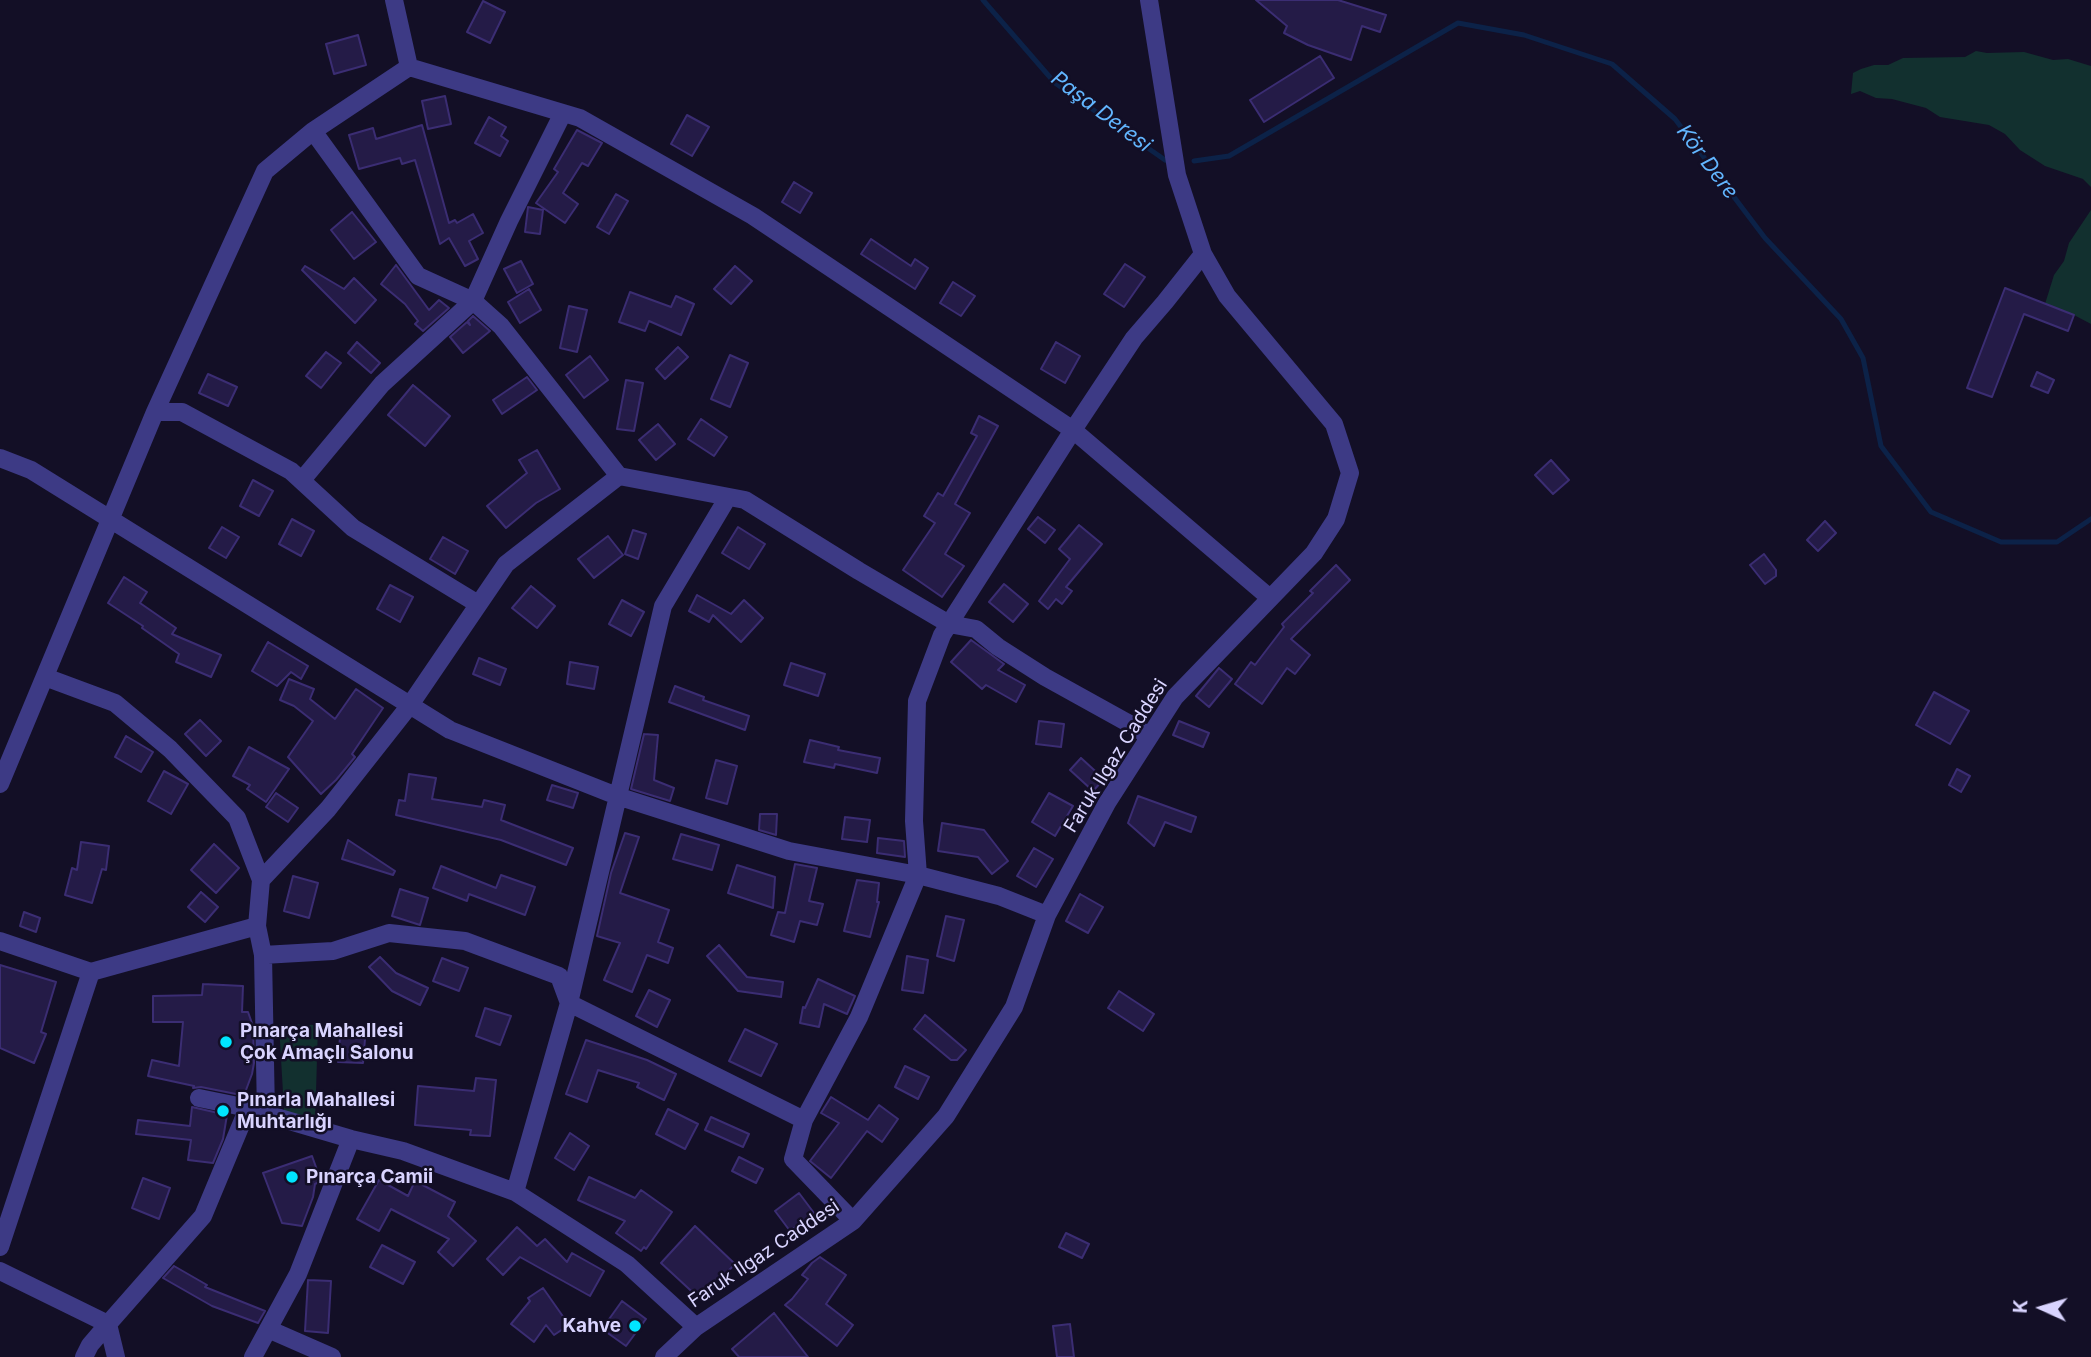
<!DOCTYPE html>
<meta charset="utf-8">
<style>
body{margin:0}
#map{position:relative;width:2091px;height:1357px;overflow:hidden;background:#130f26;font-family:Inter,sans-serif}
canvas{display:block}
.north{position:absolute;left:2007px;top:1273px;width:70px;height:70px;-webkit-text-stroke:5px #130f26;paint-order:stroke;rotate:274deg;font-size:19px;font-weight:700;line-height:28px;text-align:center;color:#d9d4ff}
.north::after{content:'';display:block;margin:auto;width:24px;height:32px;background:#d9d4ff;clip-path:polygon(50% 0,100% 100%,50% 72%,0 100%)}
</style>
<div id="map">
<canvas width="2091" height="1357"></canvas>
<div class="north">K</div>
</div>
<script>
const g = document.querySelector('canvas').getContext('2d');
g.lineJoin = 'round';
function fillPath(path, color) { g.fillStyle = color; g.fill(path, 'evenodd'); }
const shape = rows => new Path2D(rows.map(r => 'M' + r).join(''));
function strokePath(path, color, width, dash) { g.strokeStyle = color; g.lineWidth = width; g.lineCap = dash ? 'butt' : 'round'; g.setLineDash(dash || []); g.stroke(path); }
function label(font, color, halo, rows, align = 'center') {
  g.font = font + ' Inter,sans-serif'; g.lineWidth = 5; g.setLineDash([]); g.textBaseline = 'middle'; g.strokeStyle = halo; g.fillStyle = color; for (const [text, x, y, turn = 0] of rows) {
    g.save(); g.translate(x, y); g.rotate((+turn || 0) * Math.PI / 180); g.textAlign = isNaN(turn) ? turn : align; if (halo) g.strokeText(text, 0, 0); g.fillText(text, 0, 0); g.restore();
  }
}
const green = shape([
 [1976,51,1987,53,2024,52,2053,60,2068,59,2091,66,2091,187,2083,179,2045,166,2020,150,2005,134,1989,125,1940,117,1926,108,1892,99,1876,98,1860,91,1851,94,1853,73,1861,69,1874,65,1888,65,1903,58,1965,57],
 [2091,210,2091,324,2074,315,2045,304,2054,275,2064,261,2069,243],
 [279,1024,318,1025,315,1126,289,1119,284,1110]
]);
const stream = shape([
 [983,0,1055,83,1165,160],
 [1194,161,1229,156,1458,23,1524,35,1612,64,1675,119,1765,238,1841,319,1863,358,1881,446,1931,512,2001,542,2057,542,2091,519]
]);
const building = shape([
 [1256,0,1338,0,1386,15,1380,32,1362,26,1351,60,1308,45,1284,33,1287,26,1256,0],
 [483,1,505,12,490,43,467,32,483,1],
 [358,35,366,65,334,74,326,44,358,35],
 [1320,56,1334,78,1264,122,1250,100,1320,56],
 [445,96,451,124,428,129,422,101,445,96],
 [687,115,709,127,692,156,671,144,687,115],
 [489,117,506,127,501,136,508,141,500,156,475,143,489,117],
 [422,125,449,223,455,220,457,223,473,214,483,233,469,241,478,259,465,266,449,238,440,244,415,160,402,164,400,158,359,169,349,135,373,128,376,139,422,125],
 [577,130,602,143,588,166,582,163,563,193,578,204,565,223,536,203,558,172,554,169,577,130],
 [794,182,812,193,800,213,782,202,794,182],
 [616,194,628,201,609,234,597,227,616,194],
 [528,207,543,210,540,234,525,232,528,207],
 [352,212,376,242,354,259,331,230,352,212],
 [871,239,911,266,915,259,928,268,915,289,861,254,871,239],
 [521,261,533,284,517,293,504,269,521,261],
 [1125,264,1145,277,1124,307,1104,294,1125,264],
 [396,265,429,310,439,300,449,308,423,331,415,324,418,321,405,304,381,284,396,265],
 [305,266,344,289,354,278,376,300,355,323,302,270,305,266],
 [735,266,752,281,731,304,714,289,735,266],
 [953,282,975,296,961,316,940,303,953,282],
 [2005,288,2074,315,2068,331,2024,314,1992,397,1967,388,2005,288],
 [529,289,541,310,520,323,508,302,529,289],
 [630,292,671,307,676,296,694,304,681,335,649,321,645,331,619,322,630,292],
 [569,306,587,310,577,352,560,348,569,306],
 [473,316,490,331,463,353,450,337,467,322,470,325,468,321,473,316],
 [357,342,380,363,371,373,348,353,357,342],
 [1056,342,1080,356,1065,383,1041,369,1056,342],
 [678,347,688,357,665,379,656,369,678,347],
 [326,352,341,363,321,388,306,376,326,352],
 [730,355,748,363,730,407,711,399,730,355],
 [590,356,608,380,584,398,566,375,590,356],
 [2037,372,2054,380,2048,393,2031,386,2037,372],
 [208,374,237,387,228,406,199,393,208,374],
 [527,377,537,390,502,414,493,400,527,377],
 [626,380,643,383,634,431,617,429,626,380],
 [413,385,450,416,425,446,388,415,413,385],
 [979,416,998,426,955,504,970,513,945,554,964,566,942,597,903,570,935,523,924,516,938,493,943,496,977,436,971,433,979,416],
 [701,419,727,437,714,456,688,439,701,419],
 [658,424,675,444,656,460,639,440,658,424],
 [537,450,560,489,536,503,506,528,487,506,527,473,519,460,537,450],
 [1551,460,1569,480,1553,494,1535,475,1551,460],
 [253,480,273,491,259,516,240,506,253,480],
 [1038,517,1055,530,1045,543,1028,529,1038,517],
 [292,519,314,531,301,556,279,544,292,519],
 [1825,521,1836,533,1818,551,1807,540,1825,521],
 [1079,525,1102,544,1066,587,1072,591,1062,604,1056,599,1048,609,1039,601,1070,559,1059,549,1079,525],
 [222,527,239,537,226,558,209,548,222,527],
 [738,527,765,544,749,569,722,553,738,527],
 [633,530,646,534,638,559,625,554,633,530],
 [608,536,623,555,594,578,578,559,608,536],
 [443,537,468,551,455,574,430,559,443,537],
 [1764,554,1776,570,1776,576,1765,584,1750,565,1764,554],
 [1336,565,1350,580,1291,639,1310,655,1295,674,1287,668,1262,704,1235,684,1251,662,1255,665,1284,627,1282,624,1313,593,1310,591,1336,565],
 [124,577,147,592,140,603,176,628,172,634,221,655,211,677,176,662,179,654,142,628,143,626,108,603,124,577],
 [1004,584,1028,604,1013,622,989,602,1004,584],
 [390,585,413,597,400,622,377,609,390,585],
 [531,586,555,606,537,628,512,608,531,586],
 [697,595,731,614,744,600,763,618,741,642,713,615,709,622,689,611,697,595],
 [622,600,644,612,631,636,609,624,622,600],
 [971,640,1004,664,998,670,1025,685,1016,702,986,685,982,689,951,662,971,640],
 [268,642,308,666,301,679,291,672,277,686,252,671,268,642],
 [479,658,506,669,500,685,473,674,479,658],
 [570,662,598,667,594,689,567,684,570,662],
 [791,663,825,674,818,696,784,685,791,663],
 [1219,668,1232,679,1209,707,1196,696,1219,668],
 [289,679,314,689,310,699,335,719,356,689,383,708,352,754,355,757,336,780,321,794,288,757,313,721,294,706,280,700,289,679],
 [675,686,704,697,703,700,749,716,745,730,669,702,675,686],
 [1934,692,1969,711,1950,744,1916,725,1934,692],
 [200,720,221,741,206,756,185,734,200,720],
 [1039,721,1064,724,1061,747,1036,744,1039,721],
 [1179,721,1209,733,1203,747,1173,735,1179,721],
 [644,734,658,735,654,780,674,788,670,801,631,789,644,734],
 [126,736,153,752,141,772,115,757,126,736],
 [810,740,839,747,838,750,880,758,877,773,835,764,834,768,804,762,810,740],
 [249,747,289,769,266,802,247,789,250,785,233,776,249,747],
 [1081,758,1104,779,1093,791,1070,770,1081,758],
 [716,760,737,766,727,804,706,798,716,760],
 [1957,769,1970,776,1961,792,1949,785,1957,769],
 [164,771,188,784,171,814,148,801,164,771],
 [409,774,436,778,432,799,482,807,484,800,505,805,501,820,573,848,566,865,501,840,396,815,399,800,405,801,409,774],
 [552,785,578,793,573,808,547,800,552,785],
 [276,793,298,808,288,822,266,807,276,793],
 [1049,793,1073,806,1055,836,1032,822,1049,793],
 [1138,796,1196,817,1191,832,1165,822,1154,846,1128,823,1138,796],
 [760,814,777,814,776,835,759,830,760,814],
 [845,817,870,820,867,842,842,839,845,817],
 [942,823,984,830,1008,861,992,874,978,857,938,851,942,823],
 [625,833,639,837,620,893,669,910,658,942,673,948,668,963,647,955,632,992,604,980,620,943,597,936,611,873,625,833],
 [681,834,719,845,712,870,673,859,681,834],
 [878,838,904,841,905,857,877,853,878,838],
 [348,840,395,871,393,875,342,859,348,840],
 [81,842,109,846,106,870,102,869,92,903,65,895,72,868,77,870,81,842],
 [214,844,239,868,216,893,191,870,214,844],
 [1034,848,1053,859,1036,887,1017,876,1034,848],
 [795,864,817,868,809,901,823,904,817,925,800,921,794,942,771,935,778,912,785,913,795,864],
 [737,865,775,877,773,908,728,893,737,865],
 [441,866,496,888,501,875,535,887,525,915,469,894,467,901,433,888,441,866],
 [293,876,318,883,309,918,284,911,293,876],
 [857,880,879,883,877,902,879,902,870,937,844,931,857,880],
 [400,889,428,898,420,925,392,916,400,889],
 [201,892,218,907,205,922,188,907,201,892],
 [1080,894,1103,907,1088,933,1066,921,1080,894],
 [24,912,40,918,36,932,20,926,24,912],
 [946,916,964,920,954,961,937,956,946,916],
 [719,945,747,977,783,982,781,997,738,991,707,956,719,945],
 [907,956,928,960,923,993,902,990,907,956],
 [380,957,396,973,428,988,420,1005,392,991,369,967,380,957],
 [442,958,468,968,459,991,433,981,442,958],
 [0,965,56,982,41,1032,46,1034,34,1063,0,1048,0,965],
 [818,979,855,996,847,1014,824,1004,819,1027,800,1023,803,1007,805,1008,818,979],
 [203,984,243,986,242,1012,248,1012,253,1026,254,1063,252,1074,246,1090,241,1095,201,1087,193,1088,194,1086,148,1076,152,1060,179,1066,183,1022,153,1022,153,996,202,995,203,984],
 [649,990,670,1000,657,1027,636,1016,649,990],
 [1119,991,1154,1014,1143,1031,1108,1008,1119,991],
 [485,1008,511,1016,500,1045,476,1036,485,1008],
 [925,1015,966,1050,957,1060,951,1060,914,1029,925,1015],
 [745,1029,777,1044,761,1076,729,1061,745,1029],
 [340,1037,365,1039,363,1063,338,1062,340,1037],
 [586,1040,647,1060,676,1074,664,1100,637,1087,639,1083,598,1070,587,1102,566,1094,586,1040],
 [905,1066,929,1077,918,1099,895,1087,905,1066],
 [476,1078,496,1080,490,1136,470,1135,471,1130,415,1125,418,1086,474,1091,476,1078],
 [831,1097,868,1120,879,1105,898,1119,882,1142,867,1131,831,1178,810,1161,839,1123,821,1113,831,1097],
 [192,1107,227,1115,223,1139,213,1163,188,1160,191,1140,136,1134,138,1120,190,1126,192,1107],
 [668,1109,698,1124,685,1149,656,1134,668,1109],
 [711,1117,749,1134,743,1147,705,1130,711,1117],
 [570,1133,589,1146,574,1170,555,1158,570,1133],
 [312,1156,321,1181,315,1184,313,1197,302,1226,282,1223,263,1173,312,1156],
 [739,1157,763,1169,756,1183,732,1171,739,1157],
 [589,1177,635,1198,641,1190,672,1212,646,1249,644,1247,641,1251,616,1233,625,1221,578,1200,589,1177],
 [143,1178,170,1188,159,1219,132,1208,143,1178],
 [379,1180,408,1196,415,1181,455,1202,448,1216,476,1241,453,1266,438,1252,449,1239,391,1209,379,1231,357,1219,379,1180],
 [799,1193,814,1213,790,1231,775,1211,799,1193],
 [695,1226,735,1264,701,1300,661,1263,695,1226],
 [517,1227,537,1246,545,1239,567,1262,572,1253,604,1271,590,1296,520,1257,503,1275,487,1259,517,1227],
 [1066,1233,1089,1244,1082,1258,1059,1247,1066,1233],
 [382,1245,415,1262,403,1284,370,1267,382,1245],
 [820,1257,846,1275,826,1304,853,1325,837,1346,785,1305,792,1299,808,1279,802,1275,812,1263,820,1257],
 [174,1266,207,1285,205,1287,265,1311,258,1323,212,1306,163,1278,174,1266],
 [308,1280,331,1281,328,1333,305,1331,308,1280],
 [543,1288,569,1325,554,1335,546,1325,534,1342,511,1324,530,1301,528,1298,543,1288],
 [622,1301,646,1319,626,1346,602,1329,622,1301],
 [774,1313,808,1357,739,1357,732,1349,774,1313],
 [1070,1324,1074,1357,1057,1357,1053,1326,1070,1324]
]);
const minor = shape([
 [394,0,409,67],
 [313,131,418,276,473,301,501,326,619,476,745,500,859,571,949,624,976,629,998,647,1045,677,1137,728,1149,737],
 [155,412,265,171,313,131,409,67,580,118,753,216,1073,430,1270,598],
 [0,458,31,470,450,730,617,796,789,851,918,875,999,896,1047,915],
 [619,476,506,564,410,705,328,809,261,880,257,926,263,955,266,1114,351,1139,403,1151,515,1192,627,1264,696,1327],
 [302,480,382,384,473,301,509,221,563,113],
 [45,677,115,703,170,749,237,818,261,880],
 [0,784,155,412,182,412,291,471,353,528,478,604],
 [0,941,91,972,257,926],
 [263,955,333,951,389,933,465,941,559,976,569,1003,804,1120],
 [199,1098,248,1108],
 [515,1192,569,1003,663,606,728,497],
 [853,1221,793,1159,804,1120,859,1017,918,875,914,821,917,701,942,635,1073,430,1134,338,1165,302,1203,254],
 [0,1247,91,972],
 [0,1271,108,1324,90,1345,84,1357],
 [268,1329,332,1357],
 [116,1357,108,1324,203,1216,248,1108,266,1114],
 [253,1357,298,1274,351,1139],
 [664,1357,696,1327,853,1221,946,1116,1014,1007,1047,915,1107,803,1175,697,1314,553,1336,519,1350,473,1334,424,1227,296,1203,254,1177,175,1149,0]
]);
const markers = [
 [226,1042,7,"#00e5ff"],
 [223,1111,7,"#00e5ff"],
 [292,1177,7,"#00e5ff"],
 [635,1326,7,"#00e5ff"]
];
const streetNames = [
 ["Faruk Ilgaz Caddesi",1116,756,-58],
 ["Faruk Ilgaz Caddesi",764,1254,-34]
];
const poiNames = [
 ["Pınarça Mahallesi",240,1031],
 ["Çok Amaçlı Salonu",240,1053],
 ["Pınarla Mahallesi",237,1100],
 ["Muhtarlığı",237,1122],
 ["Pınarça Camii",306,1177],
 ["Kahve",621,1326,"right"]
];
const waterNames = [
 ["Paşa Deresi",1101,112,37],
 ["Kör Dere",1707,162,53]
];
fillPath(green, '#12302f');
strokePath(stream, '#0c2248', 5);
fillPath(building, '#241b47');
strokePath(building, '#3b2d73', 2);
strokePath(minor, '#3d3a85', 18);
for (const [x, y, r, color] of markers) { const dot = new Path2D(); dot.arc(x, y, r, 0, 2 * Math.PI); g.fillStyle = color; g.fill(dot); strokePath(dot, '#130f26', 2.5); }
label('19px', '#d9d4ff', '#130f26', streetNames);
label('bold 19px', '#d9d4ff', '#130f26', poiNames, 'left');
label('italic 21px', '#62b6ff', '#130f26', waterNames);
</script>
